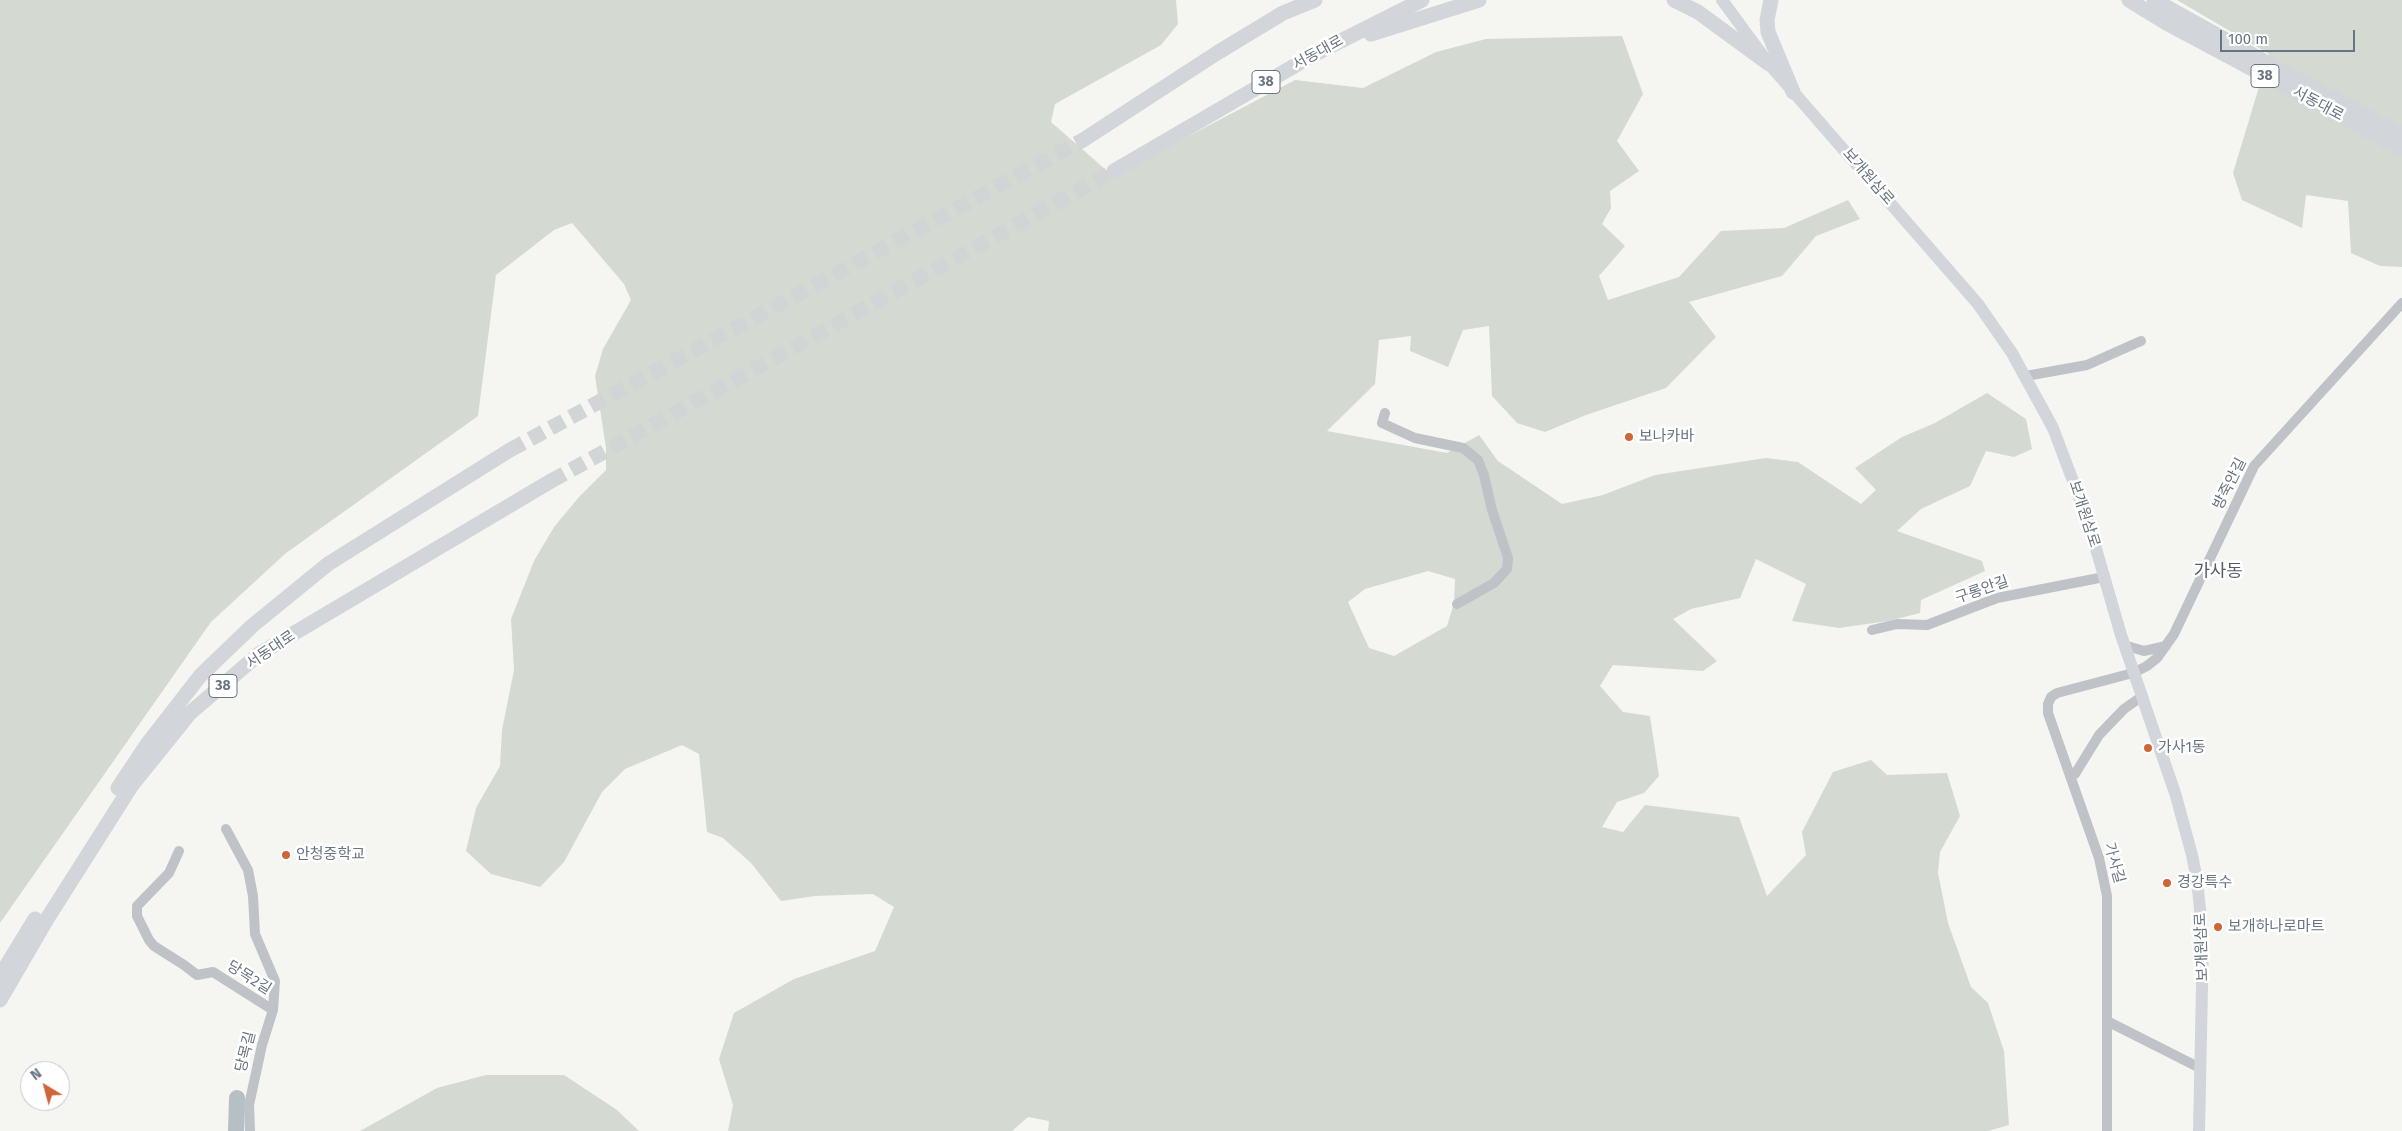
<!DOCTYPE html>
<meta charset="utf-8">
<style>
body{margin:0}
#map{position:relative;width:2402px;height:1131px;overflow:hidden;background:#f5f5f2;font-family:"Fira Sans",sans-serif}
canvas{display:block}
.north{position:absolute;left:20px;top:1061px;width:50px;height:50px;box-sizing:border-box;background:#fff;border:1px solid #c3c7cc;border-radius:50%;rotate:323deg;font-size:14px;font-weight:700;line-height:20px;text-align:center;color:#687480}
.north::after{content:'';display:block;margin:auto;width:18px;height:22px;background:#ce663a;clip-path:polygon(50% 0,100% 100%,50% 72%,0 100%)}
.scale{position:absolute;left:2220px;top:30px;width:135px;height:22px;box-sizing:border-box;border:2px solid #687480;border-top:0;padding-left:6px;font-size:15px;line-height:18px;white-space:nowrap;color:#687480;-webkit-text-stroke:4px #fff;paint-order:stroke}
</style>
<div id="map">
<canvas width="2402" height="1131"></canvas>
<div class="north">N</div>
<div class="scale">100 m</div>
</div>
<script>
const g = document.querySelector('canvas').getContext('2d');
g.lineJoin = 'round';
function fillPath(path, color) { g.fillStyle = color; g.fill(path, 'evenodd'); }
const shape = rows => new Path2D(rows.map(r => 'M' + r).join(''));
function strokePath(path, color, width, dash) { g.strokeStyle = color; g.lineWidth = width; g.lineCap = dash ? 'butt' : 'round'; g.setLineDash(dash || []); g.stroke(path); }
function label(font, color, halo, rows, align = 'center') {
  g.font = font + ' "Fira Sans","Noto Sans KR",sans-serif'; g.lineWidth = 5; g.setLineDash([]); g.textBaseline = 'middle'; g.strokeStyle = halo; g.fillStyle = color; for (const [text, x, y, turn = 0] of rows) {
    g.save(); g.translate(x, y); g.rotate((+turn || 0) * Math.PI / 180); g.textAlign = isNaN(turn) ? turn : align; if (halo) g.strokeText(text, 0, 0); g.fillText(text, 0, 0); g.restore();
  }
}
const green = shape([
 [0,0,1176,0,1178,24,1161,45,1055,104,1051,122,1113,176,1295,80,1363,88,1436,52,1486,39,1622,36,1643,94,1617,141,1639,171,1610,191,1611,208,1602,224,1625,246,1599,276,1608,300,1679,277,1721,231,1784,228,1848,200,1860,219,1816,236,1782,276,1689,302,1716,337,1666,388,1586,415,1545,432,1517,423,1492,396,1489,326,1463,330,1448,367,1410,351,1411,336,1379,340,1375,384,1327,431,1447,453,1479,435,1498,461,1562,504,1603,495,1655,475,1766,458,1798,462,1861,504,1876,490,1855,468,1902,437,1935,423,1987,393,2026,419,2032,449,2014,457,1986,451,1970,486,1921,509,1897,531,1982,561,1985,571,1921,600,1920,613,1888,621,1839,628,1792,621,1806,584,1756,559,1740,598,1691,609,1673,619,1717,661,1703,671,1613,665,1600,686,1623,712,1650,716,1659,776,1644,793,1617,802,1602,827,1623,832,1645,805,1739,817,1767,896,1806,855,1802,832,1833,772,1871,760,1887,775,1947,773,1960,816,1940,852,1938,873,1948,923,1971,987,1988,1003,2004,1051,2009,1125,1988,1131,1048,1131,1049,1121,1028,1117,1012,1131,728,1131,733,1105,719,1059,734,1013,794,979,875,951,894,907,873,894,815,896,781,901,751,863,723,838,707,832,699,754,682,745,625,769,602,792,564,862,540,887,491,874,466,851,476,808,500,766,502,730,514,670,511,619,534,561,554,527,579,497,606,470,606,448,595,376,603,349,631,300,624,284,572,223,554,230,496,275,478,416,286,553,211,622,0,923],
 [1428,571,1455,579,1454,603,1447,626,1394,656,1369,648,1348,602,1365,589],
 [2177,0,2402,0,2402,267,2380,266,2351,253,2348,201,2306,195,2302,228,2242,200,2233,173,2269,54],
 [486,1075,564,1075,617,1110,639,1131,360,1131,437,1088]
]);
const river = shape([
 [236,1131,237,1098]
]);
const highwayTunnel = shape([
 [510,450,1083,140],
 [551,481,1114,171]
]);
const minor = shape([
 [2026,376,2087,365,2141,341],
 [1385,413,1382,423,1415,438,1463,448,1478,460,1484,475,1492,510,1508,558,1507,569,1494,583,1457,604],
 [1872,630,1897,624,1927,625,1997,598,2104,577],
 [2124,645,2144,651,2166,646],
 [2075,774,2099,735,2124,709,2141,697],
 [226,829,248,870,253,896,255,934,275,981,273,1010,262,1045,249,1105,250,1131],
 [179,851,169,873,137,906,137,916,149,940,154,946,184,965,197,975,213,972,273,1010],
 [2107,1021,2200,1068],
 [2107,1131,2107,896,2099,858,2048,713,2048,704,2051,697,2057,693,2133,673,2147,666,2157,658,2174,634,2254,466,2402,303]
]);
const major = shape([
 [1722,0,1769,64,1978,304,2012,353,2053,428,2088,521,2121,635,2176,796,2192,855,2197,880,2203,938,2199,1131]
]);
const highway = shape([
 [1674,0,1698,12,1769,64],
 [1771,0,1767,20,1768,32,1793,92],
 [2129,0,2168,24,2402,149],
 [2154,0,2298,80,2402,134],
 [1371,34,1479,0],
 [1083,140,1217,53,1283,13,1315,0],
 [1114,171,1313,55,1422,0],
 [118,788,148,743,200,676,252,626,328,564,510,450],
 [0,976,35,919],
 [0,1000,47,919,132,785,190,713,259,654,551,481]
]);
const markers = [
 [1629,437,5,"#ce663a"],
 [2148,748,5,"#ce663a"],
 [286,855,5,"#ce663a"],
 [2167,883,5,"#ce663a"],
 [2218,927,5,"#ce663a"]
];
const shields = [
 [2265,76,28],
 [1266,82,28],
 [223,686,28]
];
const shieldNames = [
 ["38",2265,76],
 ["38",1266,82],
 ["38",223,686]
];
const streetNames = [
 ["서동대로",1318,53,-29],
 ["서동대로",2318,104,28],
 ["보개원삼로",1868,177,49],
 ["방죽안길",2230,484,-63],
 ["보개원삼로",2084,514,72],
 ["구롱안길",1982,590,-19],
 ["서동대로",271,650,-34],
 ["가사길",2114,863,75],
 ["보개원삼로",2202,947,-92],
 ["당목2길",249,978,32],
 ["당목길",246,1052,-76]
];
const poiNames = [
 ["보나카바",1639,437],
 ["가사1동",2158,748],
 ["안청중학교",296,855],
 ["경강특수",2177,883],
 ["보개하나로마트",2228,927]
];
const quarterNames = [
 ["가사동",2218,572]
];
fillPath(green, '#d4dad2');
strokePath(river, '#b6c0c4', 16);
strokePath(highwayTunnel, '#d2d5d6', 15, [15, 8]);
strokePath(minor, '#bfc2c6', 10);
strokePath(major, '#d2d6da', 12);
strokePath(highway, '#d2d6da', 15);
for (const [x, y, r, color] of markers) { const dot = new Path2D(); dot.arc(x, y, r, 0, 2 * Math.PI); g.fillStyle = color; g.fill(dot); strokePath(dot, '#fff', 2); }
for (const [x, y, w] of shields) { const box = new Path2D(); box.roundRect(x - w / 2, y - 11.5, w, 23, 4); g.fillStyle = '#fff'; g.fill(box); strokePath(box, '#687480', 1); }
label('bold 14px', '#687480', null, shieldNames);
label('15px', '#687480', '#fff', streetNames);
label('15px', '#687480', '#fff', poiNames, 'left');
label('18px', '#555d66', '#fff', quarterNames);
</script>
